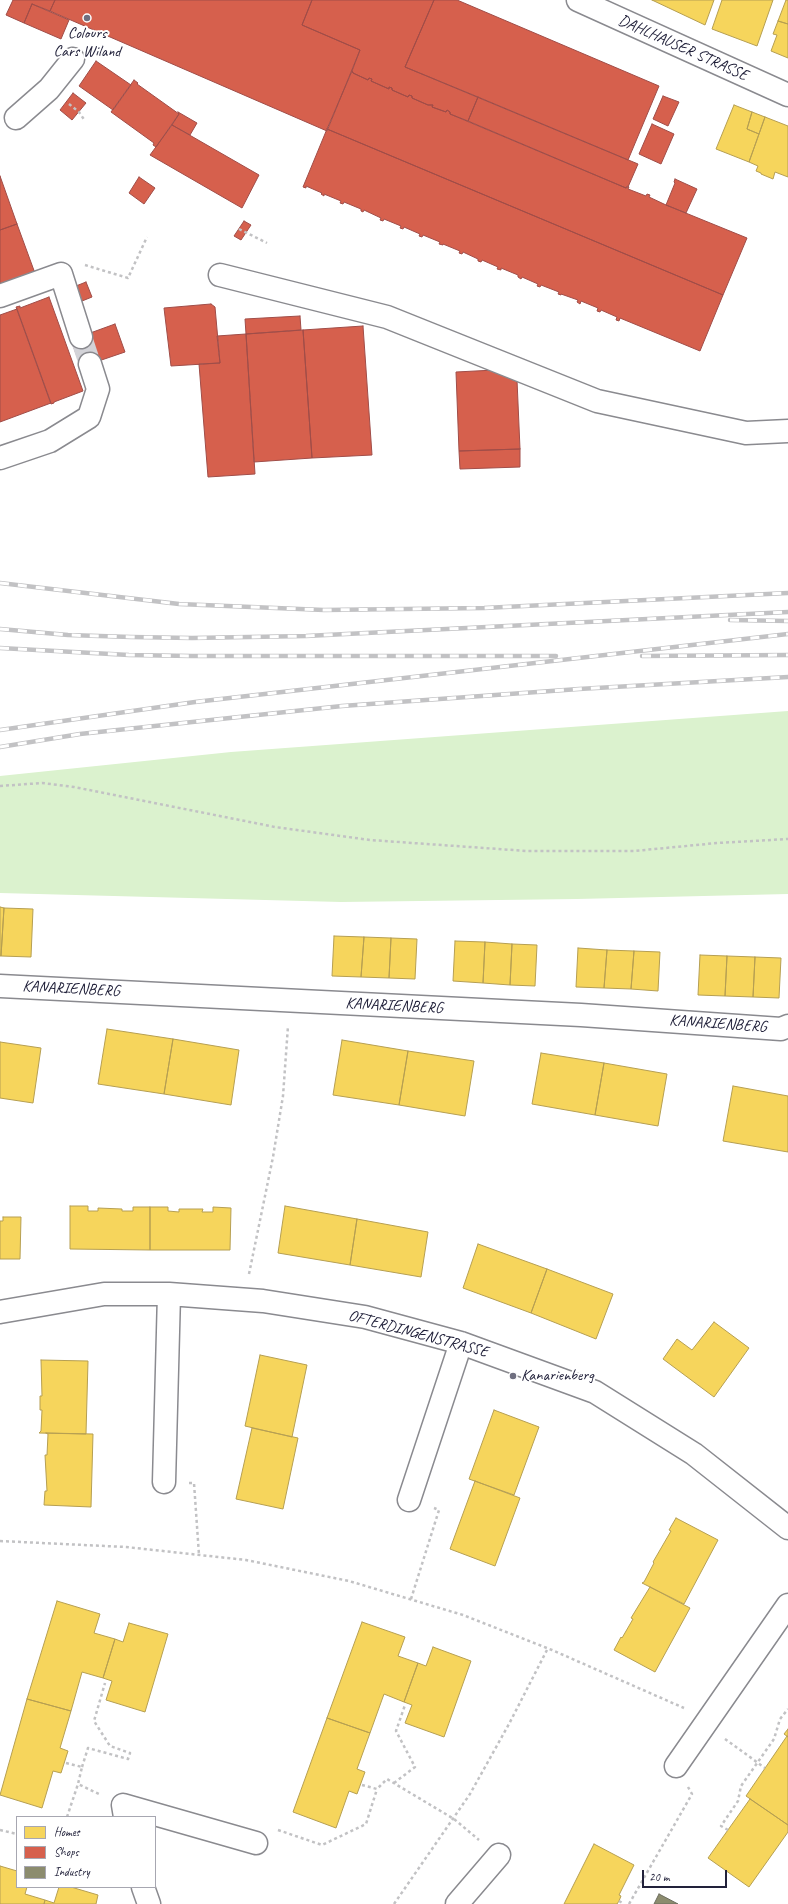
<!DOCTYPE html>
<style>
body{margin:0}
#map{position:relative;width:788px;height:1904px;overflow:hidden;background:#fff;font-family:Caveat,sans-serif}
canvas{display:block}
.legend{position:absolute;left:16px;top:1816px;width:140px;height:72px;box-sizing:border-box;background:#fff;border:1px solid #a7a7b1;margin:0;padding:5px 7px;list-style:none;font-size:12px;color:#22223b}
.legend li{display:flex;align-items:center;gap:8px;height:20px}
.legend b{width:20px;border:1px solid #a7a7b1}
.scale{position:absolute;left:642px;top:1870px;width:85px;height:18px;box-sizing:border-box;border:2px solid #22223b;border-top:0;padding-left:5px;font-size:12px;line-height:14px;white-space:nowrap;color:#22223b;-webkit-text-stroke:3px #fff;paint-order:stroke}
</style>
<div id="map">
<canvas width="788" height="1904"></canvas>
<ul class="legend">
<li><b style="height:11px;background:#f6d55c"></b>Homes</li>
<li><b style="height:11px;background:#d6604d"></b>Shops</li>
<li><b style="height:11px;background:#8c8c6e"></b>Industry</li>
</ul>
<div class="scale">20 m</div>
</div>
<script>
const g = document.querySelector('canvas').getContext('2d');
g.lineJoin = 'round';
function fillPath(path, color) { g.fillStyle = color; g.fill(path, 'evenodd'); }
const shape = rows => new Path2D(rows.map(r => 'M' + r).join(''));
function strokePath(path, color, width, dash) { g.strokeStyle = color; g.lineWidth = width; g.lineCap = dash ? 'butt' : 'round'; g.setLineDash(dash || []); g.stroke(path); }
function label(font, color, halo, rows, align = 'center') {
  g.font = font + ' Caveat,sans-serif'; g.lineWidth = 4; g.setLineDash([]); g.textBaseline = 'middle'; g.strokeStyle = halo; g.fillStyle = color; for (const [text, x, y, turn = 0] of rows) {
    g.save(); g.translate(x, y); g.rotate((+turn || 0) * Math.PI / 180); g.textAlign = isNaN(turn) ? turn : align; if (halo) g.strokeText(text, 0, 0); g.fillText(text, 0, 0); g.restore();
  }
}
const green = shape([
 [788,711,788,894,577,899,341,902,0,893,0,776,231,752]
]);
const homes = shape([
 [652,0,714,0,705,25,652,0],
 [722,0,773,0,757,46,712,29,722,0],
 [786,0,788,0,788,24,778,21,786,0],
 [778,21,788,24,788,58,771,51,777,35,773,34,778,21],
 [734,105,752,112,747,129,759,134,749,162,716,149,734,105],
 [752,112,765,117,759,134,747,129,752,112],
 [765,117,788,126,788,177,775,172,773,179,761,174,761,173,756,171,758,166,749,162,765,117],
 [0,907,4,908,1,956,0,956,0,907],
 [4,908,33,909,31,957,1,956,4,908],
 [334,936,364,937,361,977,332,976,334,936],
 [364,937,391,938,389,978,361,977,364,937],
 [391,938,417,939,415,979,389,978,391,938],
 [455,941,485,942,483,983,453,981,455,941],
 [485,942,512,944,510,985,483,983,485,942],
 [512,944,537,945,535,986,510,985,512,944],
 [578,948,607,950,604,988,576,987,578,948],
 [607,950,634,951,631,989,604,988,607,950],
 [634,951,660,952,658,991,631,989,634,951],
 [700,955,727,956,725,996,698,995,700,955],
 [727,956,755,957,753,997,725,996,727,956],
 [755,957,781,958,779,998,753,997,755,957],
 [107,1029,173,1039,164,1094,98,1084,107,1029],
 [173,1039,239,1050,231,1105,164,1094,173,1039],
 [342,1040,408,1051,399,1105,333,1095,342,1040],
 [0,1042,41,1048,33,1103,0,1098,0,1042],
 [408,1051,474,1061,465,1116,399,1105,408,1051],
 [541,1053,604,1063,595,1115,532,1104,541,1053],
 [604,1063,667,1074,658,1126,595,1115,604,1063],
 [733,1086,788,1096,788,1152,723,1141,733,1086],
 [70,1206,88,1206,88,1211,98,1211,98,1208,122,1209,122,1211,133,1211,133,1207,150,1207,150,1250,70,1249,70,1206],
 [285,1206,357,1219,350,1265,278,1253,285,1206],
 [150,1207,168,1207,168,1211,179,1212,179,1209,203,1209,202,1212,213,1212,213,1207,231,1208,230,1250,150,1250,150,1207],
 [3,1217,21,1217,20,1259,0,1259,0,1221,3,1221,3,1217],
 [357,1219,428,1232,421,1277,350,1265,357,1219],
 [478,1244,547,1269,531,1313,463,1288,478,1244],
 [547,1269,613,1294,596,1339,531,1313,547,1269],
 [714,1322,749,1348,714,1397,663,1359,677,1339,692,1350,714,1322],
 [260,1355,307,1365,292,1437,245,1426,260,1355],
 [41,1360,88,1361,86,1434,39,1433,41,1431,42,1410,40,1410,40,1396,42,1396,41,1360],
 [494,1410,539,1427,514,1495,469,1479,494,1410],
 [252,1428,298,1438,283,1509,236,1499,252,1428],
 [46,1433,93,1434,91,1507,44,1505,45,1491,47,1491,45,1455,47,1455,48,1434,46,1433],
 [475,1481,520,1498,495,1566,450,1549,475,1481],
 [676,1518,718,1540,684,1604,642,1583,644,1582,654,1563,653,1562,671,1531,669,1530,676,1518],
 [650,1587,690,1608,655,1672,614,1650,621,1637,622,1638,633,1619,631,1618,650,1587],
 [57,1601,100,1614,94,1633,115,1639,103,1678,82,1672,71,1711,27,1699,57,1601],
 [362,1622,405,1637,398,1656,418,1663,404,1702,384,1694,370,1733,327,1718,362,1622],
 [129,1623,168,1634,145,1712,106,1700,112,1681,103,1678,115,1639,123,1642,129,1623],
 [433,1647,471,1661,444,1737,405,1723,412,1705,404,1702,418,1663,426,1666,433,1647],
 [27,1699,71,1711,60,1748,68,1751,61,1773,53,1771,42,1808,0,1795,27,1699],
 [327,1718,370,1733,357,1769,365,1772,357,1794,349,1791,336,1828,293,1812,327,1718],
 [788,1729,788,1737,784,1734,788,1729],
 [787,1736,788,1737,788,1825,746,1796,787,1736],
 [750,1799,788,1825,788,1832,749,1887,708,1858,750,1799],
 [594,1844,634,1865,619,1895,621,1896,619,1901,617,1904,564,1904,594,1844],
 [0,1866,17,1871,17,1887,27,1887,25,1894,45,1900,44,1904,0,1904,0,1866],
 [59,1887,71,1887,98,1895,96,1904,44,1904,45,1900,54,1903,59,1887]
]);
const shops = shape([
 [13,0,55,0,50,11,32,4,24,23,6,15,13,0],
 [55,0,312,0,302,25,360,50,327,131,50,11,55,0],
 [312,0,434,0,405,67,478,97,468,121,450,114,450,112,447,110,446,112,432,107,433,105,428,105,412,98,412,96,409,95,408,97,392,90,392,88,389,87,389,89,371,81,372,79,369,78,368,80,353,73,352,71,360,50,302,25,312,0],
 [434,0,457,0,659,86,628,160,405,67,434,0],
 [32,4,69,20,61,39,24,23,32,4],
 [96,61,131,85,113,110,79,86,96,61],
 [352,71,353,73,368,80,369,78,372,79,371,81,389,89,389,87,392,88,392,90,408,97,409,95,412,96,412,98,428,105,433,105,432,107,446,112,447,110,450,112,450,114,626,188,627,186,629,187,628,189,646,196,647,194,650,195,649,197,666,205,747,238,723,295,327,129,352,71],
 [134,80,138,83,137,84,179,114,156,147,153,145,154,143,111,112,134,80],
 [73,93,86,103,72,120,60,110,73,93],
 [663,96,679,102,668,126,653,119,663,96],
 [478,97,638,164,628,187,626,188,468,121,478,97],
 [178,112,197,123,190,135,172,125,179,114,178,112],
 [652,124,674,134,661,164,639,154,652,124],
 [172,125,259,175,242,208,150,155,172,125],
 [327,129,723,295,700,351,620,318,619,321,616,320,617,317,601,310,600,312,597,311,598,308,581,301,580,304,577,302,578,300,561,294,561,295,558,294,559,292,541,285,540,287,537,286,538,284,522,277,521,279,518,277,518,275,501,268,501,270,497,269,498,267,482,260,481,262,478,261,478,259,463,252,462,254,459,253,460,251,443,244,443,245,439,244,440,242,423,235,422,237,419,236,420,234,404,227,403,229,400,228,401,226,384,219,383,221,380,220,381,218,364,210,363,212,361,211,361,209,344,202,343,204,340,203,341,201,324,194,324,196,321,194,322,193,306,186,306,188,303,187,327,129],
 [0,176,17,224,0,230,0,176],
 [139,177,155,188,144,204,129,193,139,177],
 [675,179,697,189,686,213,666,205,675,183,674,182,675,179],
 [244,221,251,225,241,240,234,236,244,221],
 [17,224,36,276,0,289,0,230,17,224],
 [86,282,92,297,77,303,71,288,86,282],
 [49,297,83,391,54,402,54,403,51,404,16,307,20,306,20,308,49,297],
 [211,304,215,307,220,363,171,366,164,308,211,304],
 [17,309,51,403,0,422,0,315,17,309],
 [300,316,301,330,246,334,245,319,300,316],
 [115,324,125,352,81,367,71,340,115,324],
 [363,326,372,455,312,458,303,330,363,326],
 [303,330,312,458,254,462,246,334,303,330],
 [246,334,255,474,208,477,199,364,220,363,217,336,246,334],
 [495,370,517,380,520,449,459,451,456,372,495,370],
 [520,449,520,467,460,469,459,451,520,449]
]);
const industry = shape([
 [659,1894,678,1904,654,1904,659,1894]
]);
const minorTunnel = shape([
 [81,337,90,364]
]);
const path = shape([
 [69,104,79,112,85,121],
 [239,229,267,243],
 [85,265,128,278,147,237],
 [0,786,42,783,74,787,275,827,370,840,527,851,634,851,717,843,788,839],
 [249,1274,273,1157,283,1096,288,1026],
 [189,1483,194,1483,199,1555],
 [0,1541,126,1547,246,1560,349,1581,463,1615,552,1650,684,1708],
 [411,1599,439,1510,434,1508],
 [725,1739,765,1768],
 [66,1763,82,1767,78,1784,101,1795],
 [82,1767,88,1748,128,1759,130,1753,110,1746,94,1721,105,1683],
 [394,1783,415,1767,396,1731,405,1705],
 [362,1785,377,1789,387,1779,454,1819,479,1840],
 [67,1817,78,1784],
 [0,1830,17,1834],
 [278,1830,322,1845,366,1824,377,1789],
 [728,1830,721,1826,738,1801,741,1786,774,1739,780,1719,788,1709],
 [619,1901,624,1904],
 [394,1904,470,1794,509,1724,548,1648],
 [629,1904,692,1794,688,1787]
]);
const minor = shape([
 [578,0,788,95],
 [16,118,49,89,73,59],
 [220,275,387,317,597,401,746,433,788,431],
 [0,296,61,274,81,337],
 [0,458,50,441,89,417,98,389,90,364],
 [0,986,581,1015,781,1029,788,1026],
 [0,1312,104,1294,169,1294,263,1301,365,1317,461,1343,595,1392,694,1454,788,1528],
 [164,1482,169,1294],
 [409,1500,461,1343],
 [676,1766,788,1605],
 [125,1817,123,1805,256,1843],
 [143,1887,149,1904],
 [457,1904,499,1855]
]);
const rail = shape([
 [0,583,179,604,324,610,484,608,788,593],
 [730,620,788,621],
 [0,629,68,635,131,637,192,638,306,636,788,612],
 [0,648,129,655,192,656,556,656],
 [642,656,788,655],
 [0,730,195,702,788,634],
 [0,747,80,734,342,706,579,689,788,677]
]);
const markers = [
 [87,18,4,"#6f6f80"],
 [513,1376,4,"#6f6f80"]
];
const poiNames = [
 ["Colours",87,34],
 ["Cars Wiland",87,52],
 ["Kanarienberg",521,1376,"left"]
];
const streetNames = [
 ["DAHLHAUSER STRASSE",683,48,24],
 ["KANARIENBERG",71,989,3],
 ["KANARIENBERG",394,1006,3],
 ["KANARIENBERG",718,1024,4],
 ["OFTERDINGENSTRASSE",418,1334,15]
];
fillPath(green, '#dbf2ce');
fillPath(homes, '#f6d55c');
strokePath(homes, '#b69f52', 1);
fillPath(shops, '#d6604d');
strokePath(shops, '#a04d48', 1);
fillPath(industry, '#8c8c6e');
strokePath(industry, '#6c6c5f', 1);
strokePath(minorTunnel, '#d3d3d8', 22, [22, 11]);
strokePath(minor, '#8a8a8f', 25);
strokePath(path, '#c2c2c4', 2.5, [3, 3]);
strokePath(minor, '#fff', 22);
strokePath(rail, '#c2c2c4', 4.5);
strokePath(rail, '#fff', 3, [9]);
for (const [x, y, r, color] of markers) { const dot = new Path2D(); dot.arc(x, y, r, 0, 2 * Math.PI); g.fillStyle = color; g.fill(dot); strokePath(dot, '#fff', 1.5); }
label('16px', '#22223b', '#fff', poiNames);
label('16px', '#22223b', '#fff', streetNames);
</script>
